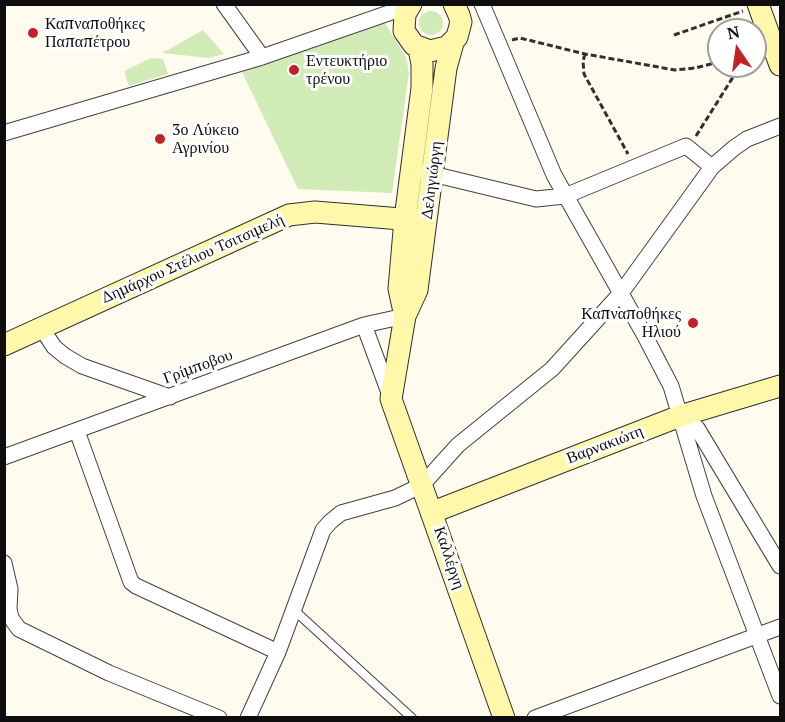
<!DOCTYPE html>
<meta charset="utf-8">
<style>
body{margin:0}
#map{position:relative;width:785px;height:722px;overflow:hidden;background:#fffcef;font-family:"PT Serif",serif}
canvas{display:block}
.frame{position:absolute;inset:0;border:6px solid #0e0e0e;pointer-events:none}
.north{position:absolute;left:707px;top:18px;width:60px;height:60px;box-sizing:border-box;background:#fff;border:2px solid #9f9f9f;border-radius:50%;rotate:347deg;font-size:16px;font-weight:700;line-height:24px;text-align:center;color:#0e0e0e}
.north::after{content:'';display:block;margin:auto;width:21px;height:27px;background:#c22226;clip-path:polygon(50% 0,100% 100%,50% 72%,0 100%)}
</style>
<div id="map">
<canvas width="785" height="722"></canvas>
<div class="frame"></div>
<div class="north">N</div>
</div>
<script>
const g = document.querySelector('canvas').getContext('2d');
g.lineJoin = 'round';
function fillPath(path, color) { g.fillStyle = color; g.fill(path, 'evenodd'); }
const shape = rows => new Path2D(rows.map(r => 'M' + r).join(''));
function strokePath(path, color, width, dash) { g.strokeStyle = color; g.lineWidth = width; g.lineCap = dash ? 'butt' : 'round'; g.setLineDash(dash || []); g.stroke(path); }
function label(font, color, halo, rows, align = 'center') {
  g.font = font + ' "PT Serif",serif'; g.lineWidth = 6; g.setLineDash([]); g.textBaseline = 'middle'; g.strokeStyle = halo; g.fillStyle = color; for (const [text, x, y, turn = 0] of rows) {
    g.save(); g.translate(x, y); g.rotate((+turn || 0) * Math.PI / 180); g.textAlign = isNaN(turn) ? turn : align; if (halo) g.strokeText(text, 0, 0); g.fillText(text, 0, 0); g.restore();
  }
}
const green = shape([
 '419 23a12 12 0 1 1 24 0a12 12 0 1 1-24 0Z',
 [385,23,406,57,409,73,392,193,298,189,242,72],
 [203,30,224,54,209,58,162,53],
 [151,58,163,59,168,74,129,86,124,71]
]);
const path = shape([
 [674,35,743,11],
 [512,40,520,38,585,54,675,70,695,68,719,62],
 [585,54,583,61,584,74,628,154],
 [696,136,740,66]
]);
const lane = shape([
 [294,610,412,718]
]);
const street = shape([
 [224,4,262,57],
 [482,4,554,175,645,336,671,386,704,496,780,696],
 [4,133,262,57,409,6],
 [424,172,536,199,565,196,686,146,712,167],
 [364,325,391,398],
 [41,327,54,347,65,356,82,366,170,397],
 [680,416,697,428,780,566],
 [77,431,131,582,136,586,278,652],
 [4,457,364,325,405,316],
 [4,563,10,589,9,609,11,618,19,629,109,673,219,718],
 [248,718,278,652,323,530,330,522,341,513,395,498,422,485,458,445,552,369,621,293,712,167,734,148,747,139,780,126],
 [535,718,780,627]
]);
const secondary = shape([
 [411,4,405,14,404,31,414,45,430,51,447,47,457,37,461,22,459,15,454,4],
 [758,4,780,65],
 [453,43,446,68,417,290,405,316,391,399,504,718],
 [405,316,399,289,405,219,422,88,422,64,419,49],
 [4,345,289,215,315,212,426,221],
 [433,512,680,416,780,386]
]);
const markers = [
 [33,33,6,"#c22226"],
 [294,70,6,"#c22226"],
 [160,139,6,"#c22226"],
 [693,323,6,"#c22226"]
];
const poiNames = [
 ["Καπναποθήκες",45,24],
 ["Παπαπέτρου",45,42],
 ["Εντευκτήριο",306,61],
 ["τρένου",306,79],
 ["3ο Λύκειο",172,130],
 ["Αγρινίου",172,148],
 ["Καπναποθήκες",681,314,"right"],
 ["Ηλιού",681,332,"right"]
];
const streetNames = [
 ["Δεληγιώργη",432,180,-83],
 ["Δημάρχου Στέλιου Τσιτσιμελή",193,259,-24],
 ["Γρίμποβου",198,367,-20],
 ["Βαρνακιώτη",605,445,-21],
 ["Καλλέργη",449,558,71]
];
fillPath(green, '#d1ebb7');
strokePath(lane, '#414141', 10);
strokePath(street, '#414141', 17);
strokePath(secondary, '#303030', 23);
strokePath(path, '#303030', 3, [6, 3]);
strokePath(lane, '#fff', 8);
strokePath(street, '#fff', 15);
strokePath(secondary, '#fff7aa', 21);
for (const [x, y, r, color] of markers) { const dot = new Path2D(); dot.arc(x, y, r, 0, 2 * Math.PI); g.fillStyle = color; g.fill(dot); strokePath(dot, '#fff', 2); }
label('16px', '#0e0e0e', '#fff', poiNames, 'left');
label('16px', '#0e0e0e', '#fff', streetNames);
</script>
